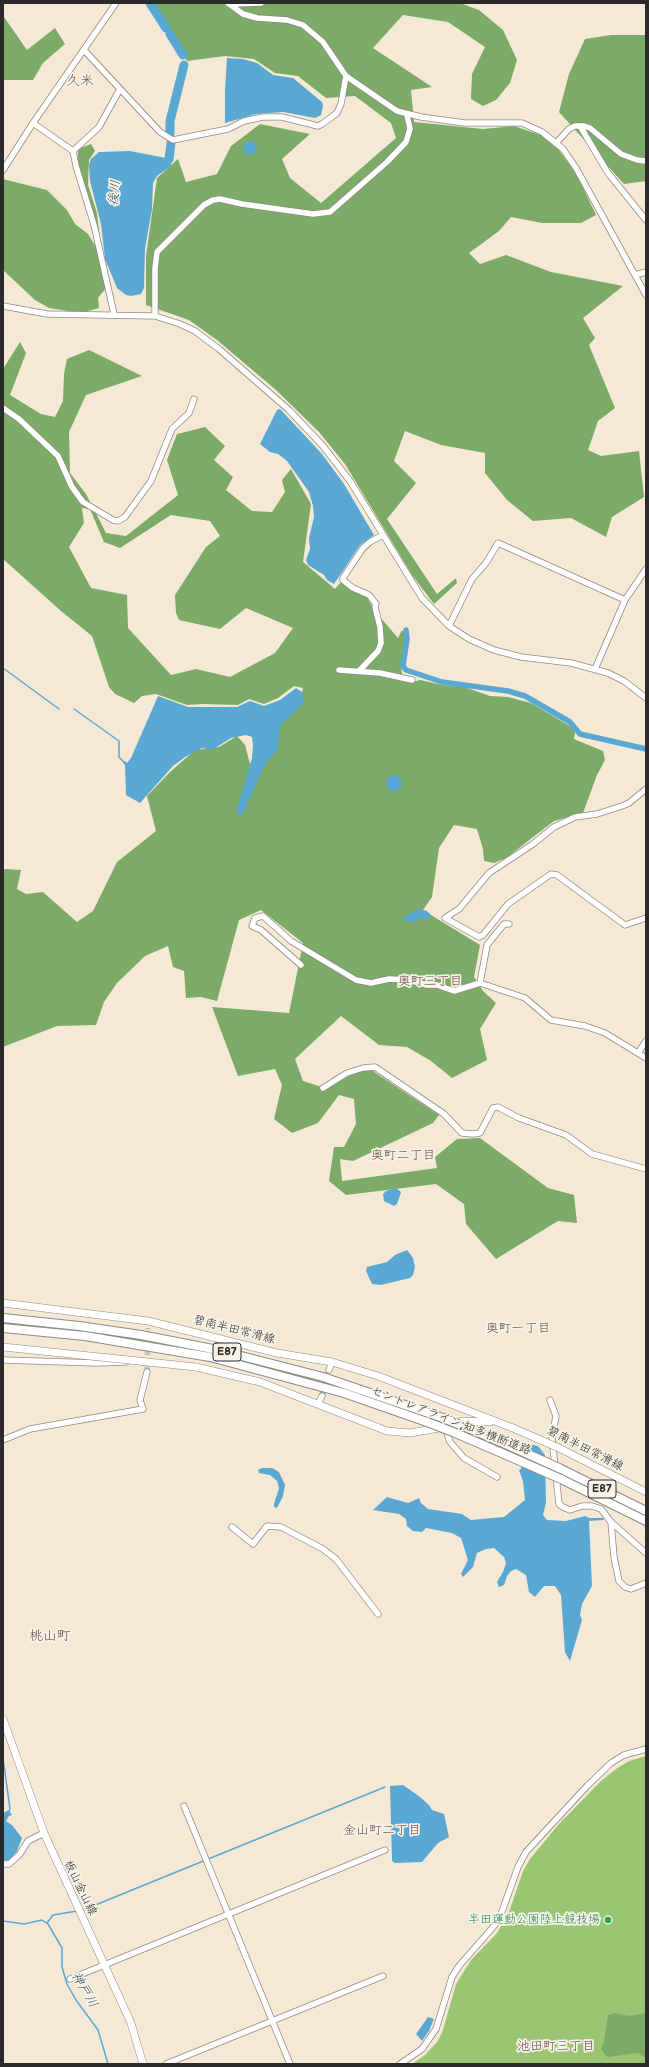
<!DOCTYPE html>
<meta charset="utf-8">
<style>
body{margin:0}
#map{position:relative;width:649px;height:2067px;overflow:hidden;background:#f5e9d6;font-family:"Balsamiq Sans",sans-serif}
canvas{display:block}
.frame{position:absolute;inset:0;border:4px solid #2b2b2b;pointer-events:none}
</style>
<div id="map">
<canvas width="649" height="2067"></canvas>
<div class="frame"></div>
</div>
<script>
const g = document.querySelector('canvas').getContext('2d');
g.lineJoin = 'round';
function fillPath(path, color) { g.fillStyle = color; g.fill(path, 'evenodd'); }
const shape = rows => new Path2D(rows.map(r => 'M' + r).join(''));
function strokePath(path, color, width, dash) { g.strokeStyle = color; g.lineWidth = width; g.lineCap = dash ? 'butt' : 'round'; g.setLineDash(dash || []); g.stroke(path); }
function label(font, color, halo, rows, align = 'center') {
  g.font = font + ' "Balsamiq Sans","Klee One",sans-serif'; g.lineWidth = 3.5; g.setLineDash([]); g.textBaseline = 'middle'; g.strokeStyle = halo; g.fillStyle = color; for (const [text, x, y, turn = 0] of rows) {
    g.save(); g.translate(x, y); g.rotate((+turn || 0) * Math.PI / 180); g.textAlign = isNaN(turn) ? turn : align; if (halo) g.strokeText(text, 0, 0); g.fillText(text, 0, 0); g.restore();
  }
}
const green = shape([
 [646,1756,646,2064,412,2064,425,2055,437,2042,442,2033,456,1984,471,1960,497,1933,509,1912,523,1871,530,1859,559,1824,602,1780,616,1769,629,1761]
]);
const forest = shape([
 [152,3,460,3,479,10,503,30,517,60,510,83,496,100,483,106,471,99,472,74,485,47,448,22,403,15,373,48,432,87,411,90,414,122,483,129,514,126,541,135,558,149,577,175,596,215,581,223,542,223,511,217,499,231,469,253,480,264,506,255,551,272,623,286,583,318,595,338,589,345,615,408,598,421,588,450,601,456,639,451,644,497,612,517,606,537,571,518,533,521,507,500,485,473,485,453,441,445,405,431,394,461,416,483,387,519,437,594,456,578,457,583,434,604,412,575,345,464,319,432,276,390,217,340,189,320,146,305,146,256,157,178,178,159,186,182,217,174,231,146,260,124,310,134,282,159,290,178,321,203,396,138,391,123,355,96,326,98,298,76,275,73,254,59,225,56,187,61],
 [3,7,4,17,27,50,55,28,65,44,43,63,33,80,3,80],
 [611,35,646,35,646,181,624,184,559,112,569,74,585,39],
 [91,144,95,151,89,160,88,185,97,213,103,267,110,283,98,298,99,308,81,313,49,308,35,300,3,270,3,179,47,190,67,210,75,224,88,234,96,247,78,167,78,149],
 [20,342,26,353,10,395,41,414,55,417,63,401,64,374,67,359,89,350,142,376,86,395,69,432,70,473,86,494,106,533,126,536,178,495,167,460,177,434,205,427,225,446,214,460,233,477,226,490,252,511,272,512,285,492,282,480,291,469,311,504,303,562,335,589,342,581,350,589,366,595,374,610,398,638,402,630,406,635,401,666,403,680,410,683,420,680,443,685,464,687,490,696,508,697,531,703,570,726,575,732,574,739,603,751,605,760,597,775,583,813,554,821,506,858,494,863,484,861,483,849,477,829,454,825,439,848,432,897,423,910,480,945,474,977,483,991,496,1003,480,1029,487,1060,452,1078,431,1061,407,1047,379,1045,341,1016,295,1059,303,1081,325,1088,367,1067,439,1115,433,1123,353,1161,340,1159,342,1181,437,1168,435,1157,457,1139,480,1138,548,1188,574,1195,577,1223,558,1221,496,1259,466,1224,464,1204,436,1184,346,1195,329,1181,334,1147,344,1147,356,1124,354,1099,339,1095,318,1123,292,1133,274,1119,282,1085,275,1069,238,1076,212,1007,289,1013,303,943,261,910,239,920,217,1001,201,997,186,998,184,971,173,967,168,946,145,956,117,983,104,1002,96,1025,57,1026,3,1047,3,870,6,869,21,870,17,889,26,894,43,892,77,922,93,911,117,862,156,831,147,796,170,772,195,750,219,747,237,736,245,745,250,764,273,750,276,725,300,702,303,688,294,686,278,698,264,704,249,699,238,705,203,704,187,705,156,694,142,696,134,703,115,694,109,687,92,636,61,611,3,559,3,369],
 [82,508,90,509,104,542,120,548,171,515,210,521,220,536,206,547,175,595,176,613,179,620,220,629,246,608,293,628,275,653,230,677,196,669,171,675,128,628,127,595,91,588,69,547,84,523],
 [615,2013,629,2016,646,2013,646,2058,638,2053,607,2057,601,2049,604,2042,608,2015]
]);
const water = shape([
 [227,58,243,59,257,63,273,75,293,78,322,102,323,106,321,115,315,118,283,112,256,114,225,123,225,90],
 '243 148a7 7 0 1 1 14 0a7 7 0 1 1-14 0Z',
 [130,151,171,159,171,166,157,176,153,183,152,209,145,249,144,288,141,294,131,296,126,295,117,288,105,259,101,224,90,181,89,165,91,159,99,152],
 [280,409,322,454,344,484,374,535,360,545,334,584,327,580,324,575,308,565,306,560,310,549,309,538,314,517,313,506,309,492,287,461,278,454,270,452,260,444,277,410],
 [296,688,302,692,304,703,281,725,277,751,269,759,262,771,243,813,240,815,236,812,252,758,253,745,252,737,246,735,231,738,212,750,202,748,185,757,173,766,140,803,126,795,125,765,123,763,125,761,127,763,131,758,158,696,188,707,237,707,250,701,264,706,280,700],
 '386 783a8 8 0 1 1 16 0a8 8 0 1 1-16 0Z',
 [418,909,427,911,430,914,429,919,420,918,413,922,402,920,404,917],
 [396,1188,401,1192,397,1204,394,1206,384,1201,383,1194,386,1191],
 [407,1250,413,1258,415,1267,413,1275,410,1278,381,1285,372,1284,366,1271,367,1267,387,1262,395,1255],
 [527,1444,538,1446,545,1455,546,1503,543,1515,547,1520,566,1521,585,1516,589,1518,603,1518,604,1520,589,1521,592,1586,582,1604,580,1615,582,1620,570,1661,565,1652,561,1595,555,1586,544,1586,535,1597,529,1592,526,1575,516,1569,511,1571,507,1576,504,1585,499,1587,497,1582,503,1572,506,1563,504,1557,494,1548,486,1549,477,1553,473,1567,463,1577,461,1574,468,1560,461,1538,452,1533,426,1528,422,1532,413,1531,407,1526,406,1519,399,1514,373,1510,387,1497,408,1503,419,1498,421,1503,428,1509,462,1514,471,1520,504,1517,525,1500,523,1481,519,1470,521,1469,520,1450],
 [262,1468,272,1468,279,1472,285,1485,283,1496,277,1508,274,1507,274,1504,279,1488,277,1481,270,1475,259,1473,258,1470],
 [403,1785,420,1797,429,1805,432,1810,444,1814,449,1837,438,1843,422,1862,395,1863,392,1861,390,1786],
 [10,1807,10,1812,12,1815,9,1816,6,1821,12,1825,22,1838,17,1851,13,1856,10,1860,3,1861,3,1813,9,1810],
 [428,2017,434,2019,429,2031,422,2041,416,2034]
]);
const stream = shape([
 [3,668,59,709],
 [74,709,119,741,119,757,124,762],
 [3,1758,10,1809],
 [83,1910,385,1787],
 [3,1921,24,1924,42,1920,48,1924,62,1948,62,1967,67,1984,76,2000,98,2030,108,2064],
 [47,1923,53,1915,77,1911]
]);
const canal = shape([
 [406,630,407,639,403,666,406,670,442,682,508,691,525,696,570,722,580,734,646,749]
]);
const river = shape([
 [150,3,166,28],
 [170,34,183,55],
 [170,134,170,121,184,65],
 [159,163,166,163,169,159,171,143]
]);
const minorTunnel = shape([
 [147,1372,148,1328],
 [322,1396,329,1370]
]);
const minor = shape([
 [228,3,243,14,257,18,287,20,303,25,323,42,346,76,397,111,421,117,465,123,522,123,542,132,563,149,576,168,646,295],
 [229,4,261,3],
 [84,50,160,132,173,140,228,129,244,121,263,117,282,117,318,126,322,124,337,113,341,104,346,76],
 [33,123,73,151],
 [580,126,608,173,646,220],
 [556,143,569,129,575,126,584,126,590,128,621,154,637,160,646,161],
 [3,170,33,123,116,3],
 [635,275,646,272],
 [3,306,47,314,155,316,180,324,195,331,219,349,289,410,323,446,350,481,422,598,449,626,469,639,494,650,521,657,571,663,608,673,624,681,646,698],
 [114,314,94,225,76,166,73,151,99,127,120,89],
 [155,316,155,269,157,252,204,205,213,200,220,199,242,204,313,214,330,212,387,162,406,142,410,129,407,115],
 [3,408,19,419,58,456,72,487,83,502,113,520,118,521,125,517,151,481,172,429,189,413,194,399],
 [449,626,472,579,486,563,498,543,625,600],
 [595,669,625,600,646,569],
 [339,670,380,673,412,680],
 [359,671,378,651,381,643,380,627,375,607,376,604,369,595,353,588,343,580,343,578,363,548,370,542,383,535],
 [646,789,629,803,622,806,597,814,575,817,554,827,533,844,489,873,459,909,445,918,479,937,483,935,508,904,551,874,557,875,625,925,646,918],
 [301,965,261,930,252,926,255,918,263,916,291,941,356,980,371,983,389,979,409,980,427,985,437,985,454,991,480,983,525,998,551,1020,585,1026,605,1033,646,1058],
 [480,983,487,945,504,924,509,924],
 [638,1053,646,1041],
 [323,1088,347,1073,363,1068,375,1067,444,1114,462,1133,473,1134,480,1133,493,1108,498,1107,519,1118,566,1135,592,1154,646,1169],
 [3,1360,97,1363,126,1362],
 [329,1370,332,1362],
 [550,1400,556,1416,552,1438,559,1504,563,1507,570,1510,582,1506,592,1506,601,1509,611,1522,646,1553],
 [318,1404,322,1396],
 [445,1427,450,1442,464,1458,497,1477],
 [3,1440,30,1429,143,1409,140,1400,147,1372],
 [611,1522,614,1557,619,1581,625,1587,631,1589,646,1583],
 [232,1527,253,1544,267,1526,281,1527,323,1549,336,1559,378,1614],
 [184,1806,290,2064],
 [3,1864,9,1864,19,1855,28,1841,44,1833],
 [70,1979,385,1850],
 [166,2064,383,1976],
 [400,2064,422,2049,436,2029,452,1977,459,1966,494,1926,500,1917,518,1867,526,1852,587,1786,611,1763,624,1755,646,1749]
]);
const major = shape([
 [3,1303,148,1321,277,1353,332,1362,378,1376,513,1428],
 [196,1367,260,1382,387,1431,410,1433,445,1427,462,1421,490,1422],
 [559,1448,646,1492],
 [3,1719,44,1833,131,2023,143,2064]
]);
const highway = shape([
 [3,1318,79,1326,141,1335,218,1350,323,1377,443,1418],
 [3,1328,85,1336,210,1357,344,1393,427,1422],
 [473,1430,508,1445],
 [453,1432,504,1454],
 [559,1468,646,1511],
 [561,1479,646,1521]
]);
const majorBridge = shape([
 [3,1347,196,1367],
 [513,1428,559,1448]
]);
const highwayBridge = shape([
 [443,1418,473,1430],
 [427,1422,453,1432],
 [508,1445,559,1468],
 [504,1454,561,1479]
]);
const markers = [
 [608,1920,4,"#2e9e5b"]
];
const shields = [
 [227,1352,28],
 [602,1489,28]
];
const shieldNames = [
 ["E87",227,1352],
 ["E87",602,1489]
];
const streetNames = [
 ["碧南半田常滑線",234,1330,14],
 ["セントレアライン;知多横断道路",451,1421,21],
 ["碧南半田常滑線",585,1449,27],
 ["板山金山線",80,1888,64]
];
const leisureNames = [
 ["半田運動公園陸上競技場",600,1920]
];
const waterNames = [
 ["後川",115,193,-84],
 ["神戸川",84,1990,60]
];
const neighbourhoodNames = [
 ["奥町三丁目",430,982],
 ["奥町二丁目",403,1156],
 ["奥町一丁目",518,1329],
 ["金山町二丁目",382,1831],
 ["池田町三丁目",556,2047]
];
const quarterNames = [
 ["久米",80,81],
 ["桃山町",50,1636]
];
fillPath(green, '#9ac674');
fillPath(forest, '#7bab66');
fillPath(water, '#59a8d3');
strokePath(stream, '#59a8d3', 1.5);
strokePath(canal, '#59a8d3', 5.5);
strokePath(river, '#59a8d3', 9);
strokePath(minorTunnel, '#cdc3b4', 5.5, [5.5, 3]);
strokePath(minor, '#908a80', 7);
strokePath(major, '#908a80', 8);
strokePath(highway, '#908a80', 10);
strokePath(minor, '#fff', 5.5);
strokePath(major, '#fff', 7);
strokePath(highway, '#fff', 8);
strokePath(majorBridge, '#908a80', 8, []);
strokePath(highwayBridge, '#908a80', 10, []);
strokePath(majorBridge, '#fff', 7);
strokePath(highwayBridge, '#fff', 8);
for (const [x, y, r, color] of markers) { const dot = new Path2D(); dot.arc(x, y, r, 0, 2 * Math.PI); g.fillStyle = color; g.fill(dot); strokePath(dot, '#f7f3e8', 1.5); }
for (const [x, y, w] of shields) { const box = new Path2D(); box.roundRect(x - w / 2, y - 9, w, 18, 3); g.fillStyle = '#f7f3e8'; g.fill(box); strokePath(box, '#2b2b2b', 1); }
label('bold 11px', '#2b2b2b', null, shieldNames);
label('12px', '#2b2b2b', '#f7f3e8', streetNames);
label('12px', '#27864d', '#f7f3e8', leisureNames, 'right');
label('italic 13px', '#3b5766', '#f7f3e8', waterNames);
label('13px', '#6c4e46', '#f7f3e8', neighbourhoodNames);
label('14px', '#6c4e46', '#f7f3e8', quarterNames);
</script>
